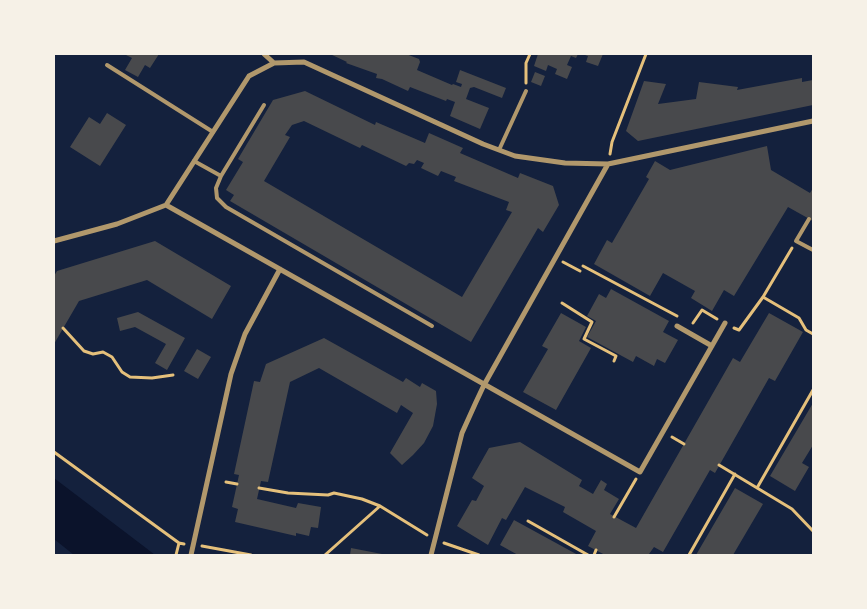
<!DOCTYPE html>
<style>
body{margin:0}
#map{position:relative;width:867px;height:609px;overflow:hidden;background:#14213d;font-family:Jost,sans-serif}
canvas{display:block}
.frame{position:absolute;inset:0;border:55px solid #f6f1e7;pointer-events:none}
</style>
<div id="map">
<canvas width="867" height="609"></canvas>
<div class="frame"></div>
</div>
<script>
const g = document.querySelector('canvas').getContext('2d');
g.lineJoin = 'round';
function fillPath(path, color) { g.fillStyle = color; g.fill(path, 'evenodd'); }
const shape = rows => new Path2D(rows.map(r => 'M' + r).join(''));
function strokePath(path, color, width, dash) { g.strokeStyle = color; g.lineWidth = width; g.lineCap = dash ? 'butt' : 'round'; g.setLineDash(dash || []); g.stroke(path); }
const water = shape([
 [54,478,146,548,155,555,74,555,54,539]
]);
const building = shape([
 [127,54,159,54,150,68,145,65,138,77,125,70,132,58,126,55],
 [330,54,406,54,419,59,420,62,417,70,452,85,453,84,461,87,462,84,456,82,460,70,506,88,502,98,474,87,470,88,466,99,489,108,480,129,450,116,455,102,447,99,446,101,410,87,408,91,382,79,376,78,377,74,346,63,347,62],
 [538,54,578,54,576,58,571,56,567,65,572,67,567,79,555,74,557,69,548,65,546,71,534,66],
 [582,54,603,54,598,66,586,62,588,56],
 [535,72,545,76,541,86,531,82],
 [802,78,802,82,813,80,813,105,638,141,626,131,644,81,666,84,658,104,696,99,699,82,738,87,737,90],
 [305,91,375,125,376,122,425,143,429,133,463,148,460,153,518,178,520,173,553,186,559,205,543,232,538,228,471,342,230,201,234,195,226,190,243,162,238,159,273,100],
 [304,121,360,148,362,145,406,166,409,163,414,164,417,160,424,163,421,168,438,176,441,171,456,177,454,181,509,202,506,210,512,212,462,297,264,181,290,137,285,135,292,125],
 [107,113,126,125,100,166,70,147,89,117,100,124],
 [767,146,771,170,810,193,813,188,813,221,788,207,734,296,724,290,712,311,691,298,695,291,663,273,650,296,594,264,607,240,612,243,649,179,646,177,655,161,670,170],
 [155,241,231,286,212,319,147,280,79,301,54,344,54,276,57,271],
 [611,289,669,321,663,332,678,340,665,363,657,359,654,366,636,356,633,362,587,337,596,321,587,316,599,294,606,298],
 [138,312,185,338,167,370,155,363,166,344,135,327,120,331,117,318],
 [561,313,586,327,579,341,591,348,556,410,523,392,548,349,542,346],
 [769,313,803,332,775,381,769,378,715,473,710,470,663,552,654,547,649,554,651,555,605,555,588,546,596,531,563,512,565,507,525,487,506,520,502,518,488,545,457,526,472,500,476,501,484,486,472,478,489,448,520,442,582,480,579,486,593,494,601,480,607,484,604,490,619,499,610,514,636,528,733,358,740,362],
 [324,338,403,382,406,378,420,387,422,383,436,391,437,404,433,426,424,443,413,455,402,465,390,453,413,413,401,405,397,413,319,368,290,382,268,482,261,481,257,499,296,508,298,503,321,507,318,528,311,527,309,536,296,533,296,536,235,522,238,509,232,507,239,475,234,474,254,381,260,382,266,364],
 [197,349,211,357,198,379,184,371],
 [813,403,813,445,802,463,809,467,795,491,770,476],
 [735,488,763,504,733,555,696,555],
 [514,520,578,555,518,555,500,545],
 [351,548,382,554,382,555,350,555]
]);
const path = shape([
 [526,83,526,63,530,54],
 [610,154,612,142,646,54],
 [563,262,580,271],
 [583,266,677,316],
 [763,297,799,318,806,330,813,334],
 [562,303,592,322,584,339,616,356,614,361],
 [693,323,702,310,717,319],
 [63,328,84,351,93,354,103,352,112,357,122,372,130,377,152,378,173,375],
 [734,328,739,330,763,297,792,248],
 [672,437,684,444],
 [54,452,179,543,184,544],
 [719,465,792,509,813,531],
 [226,482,237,484],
 [259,488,288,493,328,495,334,493,362,499,380,506],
 [757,488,813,390],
 [614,517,636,479],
 [528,521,588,555],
 [444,543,479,555],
 [202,546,251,555],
 [176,555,179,543],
 [325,555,380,506,427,535],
 [594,555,596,550],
 [689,555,735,474]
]);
const service = shape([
 [107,65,213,132],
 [264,105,221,176,216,188,217,198,226,207,432,326],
 [499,150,526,91],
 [194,161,221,176],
 [809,219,796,241,813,250]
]);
const minor = shape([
 [264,54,274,63,304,62,483,144,515,156,565,163,608,164,813,121],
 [166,205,640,472,725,323],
 [54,241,117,224,166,205,249,76,274,63],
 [677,326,712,346],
 [191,555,231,374,245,334,280,269],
 [431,555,462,433,476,402,484,385,608,164]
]);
fillPath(water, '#0b132b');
fillPath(building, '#48494c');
strokePath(path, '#e5c07b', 3);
strokePath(service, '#b1986c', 4);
strokePath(minor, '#b1986c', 5);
</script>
